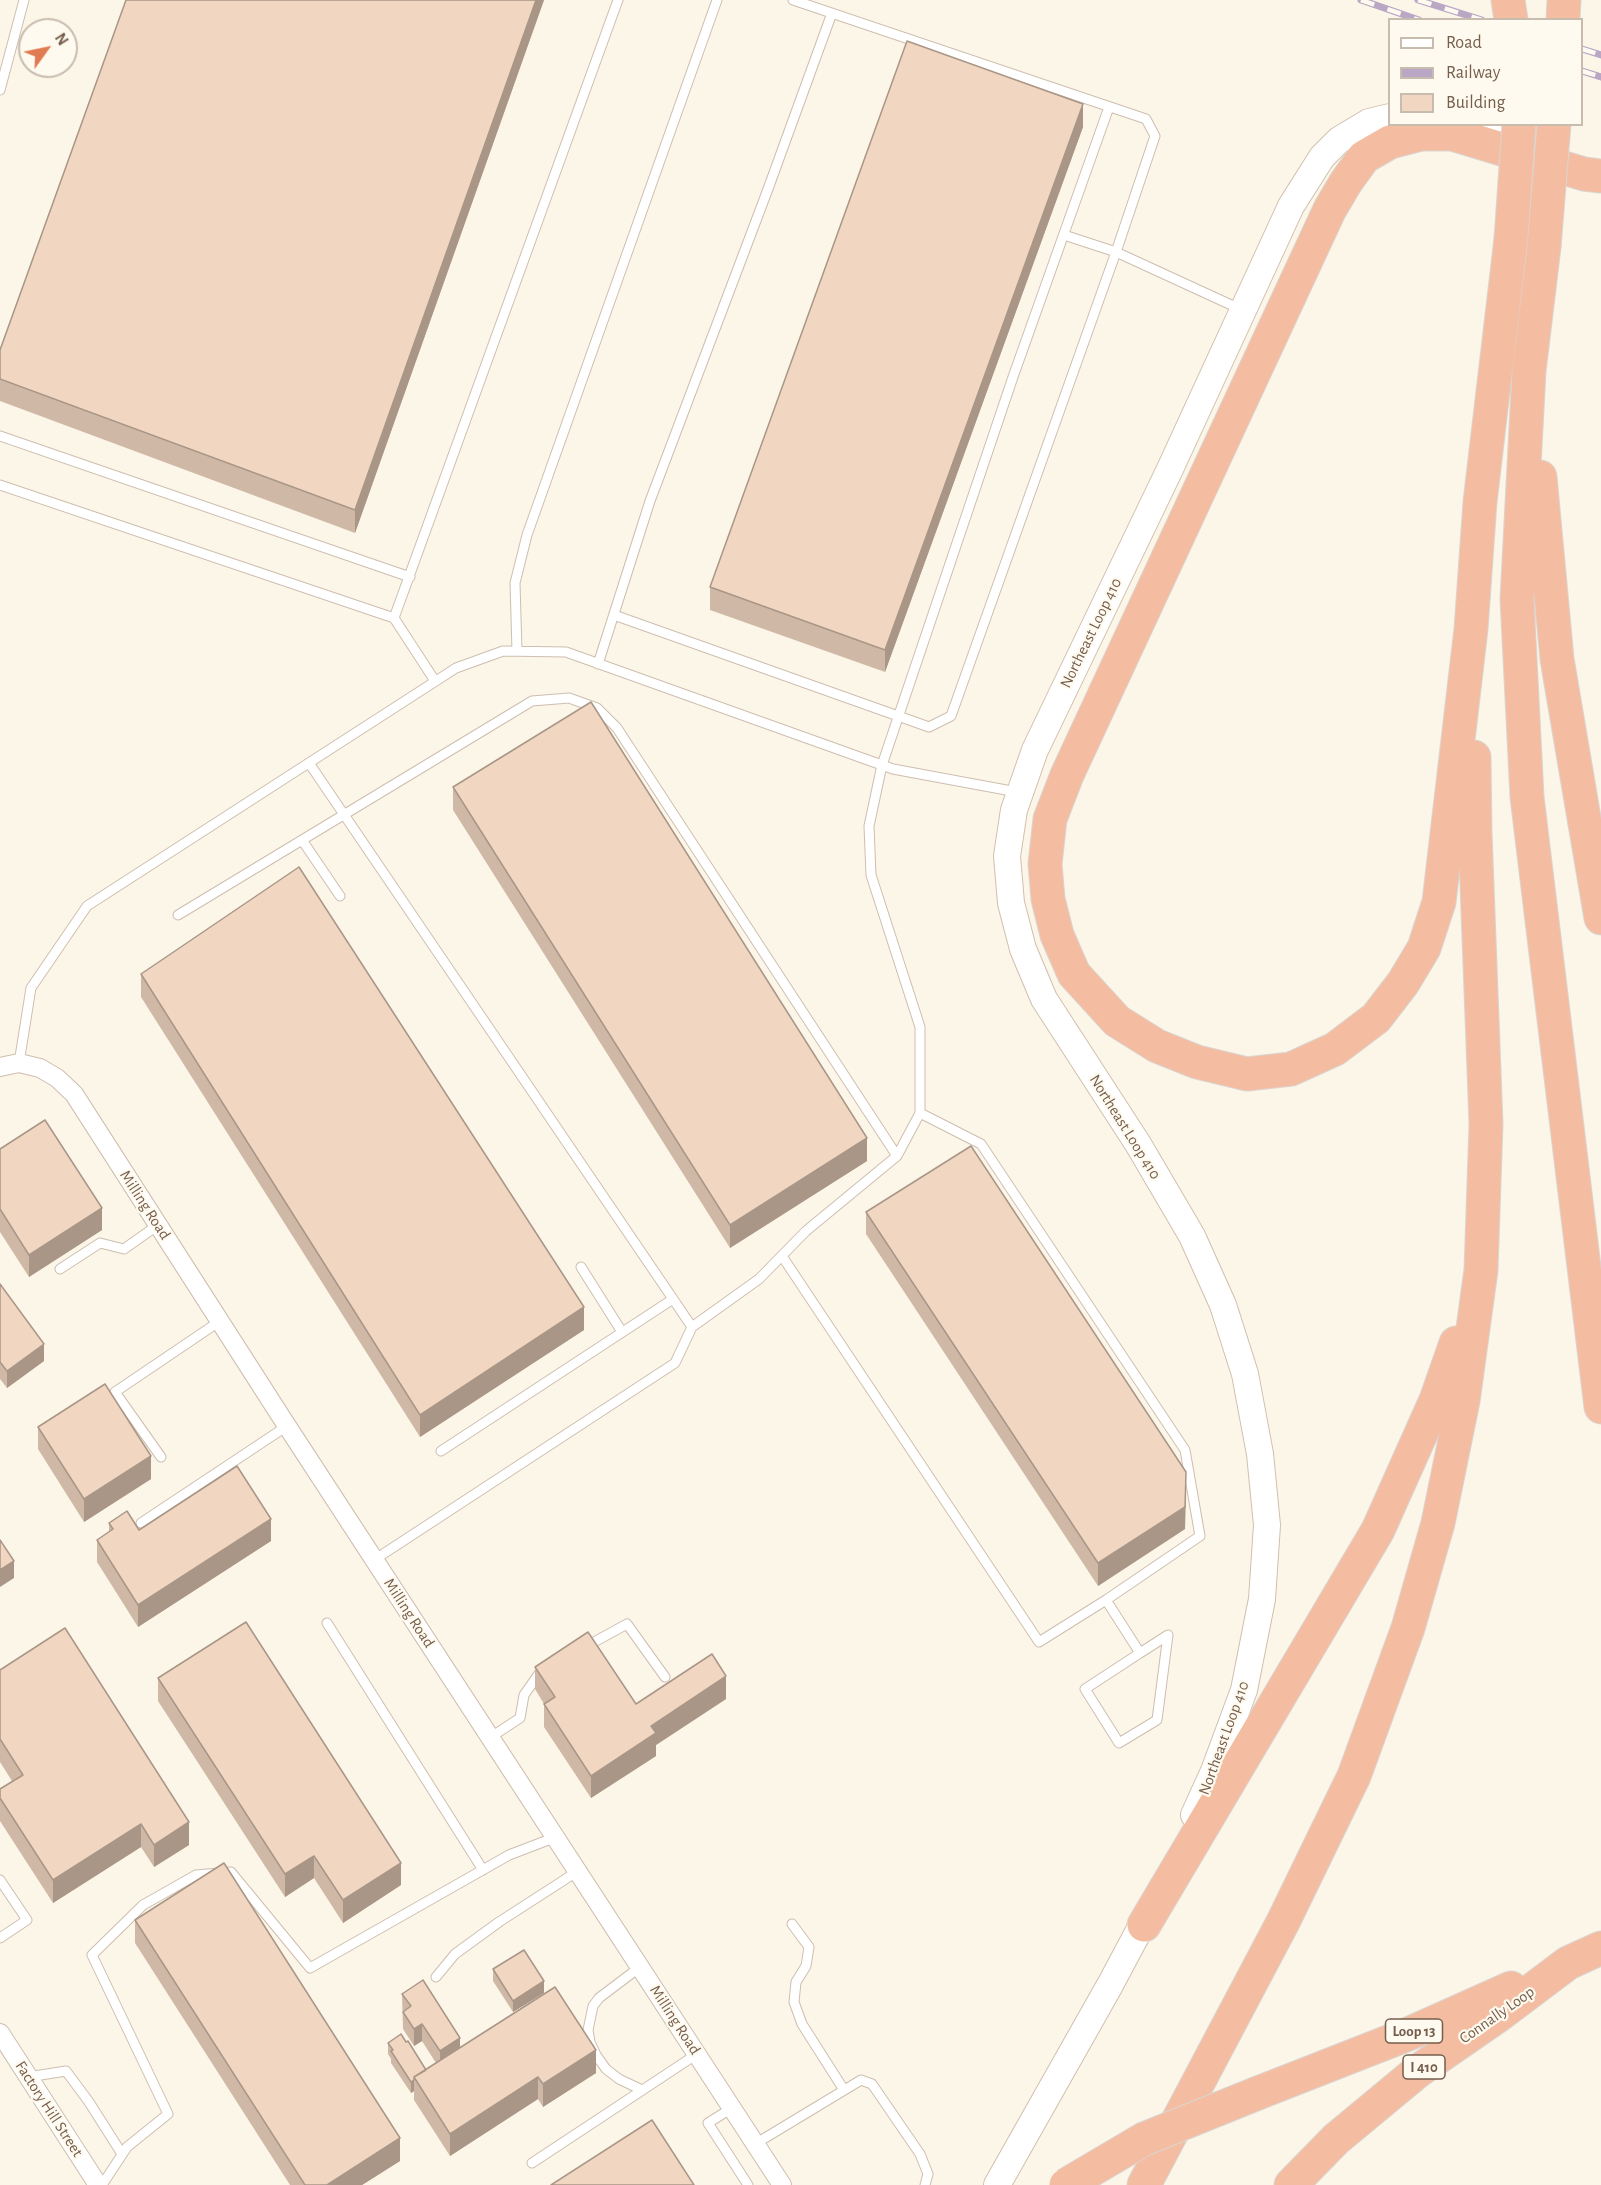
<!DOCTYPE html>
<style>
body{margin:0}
#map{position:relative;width:1601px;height:2185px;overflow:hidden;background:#fcf6e9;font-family:"Alegreya Sans",sans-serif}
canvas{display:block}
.legend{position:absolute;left:1388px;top:18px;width:195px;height:108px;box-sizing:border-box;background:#fefaef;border:2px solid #c8bcae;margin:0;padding:8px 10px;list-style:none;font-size:18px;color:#765e4d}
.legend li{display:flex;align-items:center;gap:12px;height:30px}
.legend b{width:30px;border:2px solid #c8bcae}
.north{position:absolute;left:18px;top:18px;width:60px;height:60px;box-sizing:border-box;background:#fefaef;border:2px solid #c8bcae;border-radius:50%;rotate:57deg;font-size:16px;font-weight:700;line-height:24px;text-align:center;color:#765e4d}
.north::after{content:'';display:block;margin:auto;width:21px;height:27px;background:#e17b53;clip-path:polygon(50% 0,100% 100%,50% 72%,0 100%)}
</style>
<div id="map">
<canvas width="1601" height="2185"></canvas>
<ul class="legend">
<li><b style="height:8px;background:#fff"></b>Road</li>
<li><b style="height:8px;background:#baa7c6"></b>Railway</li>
<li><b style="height:16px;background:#f1d7c1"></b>Building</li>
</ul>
<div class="north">N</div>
</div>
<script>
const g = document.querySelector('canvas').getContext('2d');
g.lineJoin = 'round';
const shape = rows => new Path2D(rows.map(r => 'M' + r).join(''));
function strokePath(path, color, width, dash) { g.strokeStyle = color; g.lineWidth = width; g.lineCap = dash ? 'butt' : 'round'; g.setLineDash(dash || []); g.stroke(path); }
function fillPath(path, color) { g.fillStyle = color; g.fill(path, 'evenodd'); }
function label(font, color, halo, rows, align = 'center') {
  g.font = font + ' "Alegreya Sans",sans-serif'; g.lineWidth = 4.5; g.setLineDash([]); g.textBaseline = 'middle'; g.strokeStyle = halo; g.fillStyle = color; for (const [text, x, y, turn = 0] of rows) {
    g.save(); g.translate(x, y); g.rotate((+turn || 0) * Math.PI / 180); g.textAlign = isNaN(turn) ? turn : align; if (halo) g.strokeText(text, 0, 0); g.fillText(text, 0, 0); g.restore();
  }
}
const lane = shape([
 [793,0,1146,119,1155,136,1116,252,1240,309],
 [0,90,24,0],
 [0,436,410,577],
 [0,485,394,618,435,681],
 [614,615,929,727,951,716,1116,252,1064,235],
 [394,618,618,0],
 [517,651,515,583,527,535,717,0],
 [598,664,650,501,768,189,832,13],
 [309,763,692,1327,759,1279,806,1231,897,1156,920,1113,920,1027,871,875,869,826,882,765,1013,377,1109,107],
 [302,840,340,896],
 [178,915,532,701,569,698,597,708,617,728,897,1156],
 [19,1063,31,988,87,906,456,668,503,651,566,652,893,769,1017,792],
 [782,1256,1039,1642,1106,1600,1200,1536,1185,1450,981,1144,920,1113],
 [581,1267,622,1332],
 [60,1269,100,1243,124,1249,158,1225],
 [441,1451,673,1299],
 [161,1457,115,1392,220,1321],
 [141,1523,287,1426],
 [374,1560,675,1363,692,1327],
 [1106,1600,1140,1653,1085,1689,1119,1743,1157,1720,1168,1635,1140,1653],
 [327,1623,483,1870],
 [585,1647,627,1624,665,1677],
 [491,1737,520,1718,524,1695,541,1671],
 [0,1880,27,1920,0,1938],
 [792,1924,809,1947,806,1966,796,1982,794,2002,802,2024,844,2090],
 [640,1967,599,1998,593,2006,588,2030,590,2042,596,2055,606,2069,619,2079,642,2090],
 [436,1977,455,1954,499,1922,578,1871],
 [28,2077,66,2071,89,2102,122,2154],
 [732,2108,708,2123,748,2185],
 [755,2144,861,2080,872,2084,920,2154,928,2174,925,2185],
 [532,2163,697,2054],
 [102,2185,127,2147,168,2114,92,1955,143,1905,196,1875,231,1872,310,1968,509,1855,556,1837]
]);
const street = shape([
 [0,1067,19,1063,40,1068,57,1078,74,1094,287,1426,782,2185],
 [0,2033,98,2185]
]);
const secondary = shape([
 [1481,124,1535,142],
 [1194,1815,1214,1771,1244,1690,1262,1599,1267,1525,1260,1454,1245,1374,1223,1305,1192,1236,1138,1144,1044,999,1023,949,1011,903,1007,856,1014,810,1035,750,1170,469,1291,206,1322,157,1339,140,1369,122,1390,117],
 [997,2185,1110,1985,1151,1908]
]);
const highway = shape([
 [1508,0,1511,20],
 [1563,20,1564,0],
 [1511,239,1480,502,1471,629,1439,902,1424,948,1403,983,1376,1018,1335,1049,1291,1069,1247,1074,1197,1062,1157,1046,1117,1021,1074,974,1057,935,1048,899,1045,864,1050,819,1067,775,1330,209,1346,182,1364,157,1390,142,1421,134,1452,134,1584,174,1601,176],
 [1544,247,1529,371,1517,599,1527,797,1601,1407],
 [1540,477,1557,659,1601,918],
 [1144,1925,1378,1530,1436,1400,1456,1343],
 [1258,2093,1406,2035,1511,1988],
 [1144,2185,1283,1922,1354,1776,1408,1628,1438,1523,1463,1401,1481,1270,1486,1124,1475,832,1474,757],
 [1291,2185,1336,2139,1418,2071,1499,2015,1568,1963,1601,1948]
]);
const rail = shape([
 [1361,0,1419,20],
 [1418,0,1482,20],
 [1582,49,1601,55],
 [1582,71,1601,77]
]);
const highwayBridge = shape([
 [1511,239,1519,124],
 [1544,247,1554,124],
 [1066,2185,1144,2139,1258,2093]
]);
const wall = shape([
 [126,0,544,0,355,533,0,401,0,350],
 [1083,127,885,672,710,610,710,587],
 [453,787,867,1161,730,1248,453,810],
 [141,974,584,1330,420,1437,141,997],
 [0,1149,102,1230,29,1277,0,1232],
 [866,1212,1186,1494,1185,1529,1098,1586,866,1234],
 [0,1284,44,1361,7,1388,0,1379],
 [38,1427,151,1479,84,1522,38,1449],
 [109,1523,139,1530,271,1541,138,1627,97,1562,97,1540,109,1532],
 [535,1667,636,1704,726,1699,656,1745,656,1756,591,1798,544,1727,544,1704,535,1689],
 [0,1670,189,1845,154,1867,141,1847,53,1903,0,1821,0,1789,12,1781,0,1762],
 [158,1678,401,1885,343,1923,314,1878,285,1897,158,1701],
 [135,1920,400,2161,362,2185,290,2185,135,1943],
 [493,1969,544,1993,513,2012,493,1981],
 [402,1994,460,2048,596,2073,543,2107,538,2099,450,2156,414,2100,414,2091,411,2093,391,2063,391,2059,388,2054,388,2043,426,2070,436,2063,422,2041,414,2046,403,2029]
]);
const shadedWall = shape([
 [536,0,544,0,355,533,355,510],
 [1083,104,1083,127,885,672,885,650],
 [867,1138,867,1161,730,1248,730,1225],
 [102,1208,102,1230,29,1277,29,1255],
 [584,1307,584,1330,420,1437,420,1415],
 [44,1344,44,1361,7,1388,7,1371],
 [151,1456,151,1479,84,1522,84,1499],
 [1186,1472,1185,1529,1098,1586,1098,1563],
 [271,1519,271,1541,138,1627,138,1605],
 [14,1561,14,1578,0,1587,0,1570],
 [726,1676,726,1699,656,1745,656,1756,591,1798,591,1776,651,1726],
 [189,1822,189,1845,154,1867,154,1845],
 [141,1824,141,1847,53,1903,53,1880],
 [314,1856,314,1878,285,1897,285,1874],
 [401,1863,401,1885,343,1923,343,1900],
 [544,1981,544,1993,513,2012,513,2001],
 [422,2024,422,2041,414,2046,414,2029],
 [460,2038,460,2056,440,2068,440,2051],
 [596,2050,596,2073,543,2107,543,2084],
 [538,2077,538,2099,450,2156,450,2134],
 [414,2080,414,2091,411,2093,411,2082],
 [400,2138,400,2161,362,2185,327,2185]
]);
const building = shape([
 [126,0,536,0,355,510,0,379,0,350,126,0],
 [907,41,1083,104,885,650,710,587,907,41],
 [591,702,867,1138,730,1225,453,787,591,702],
 [299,867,584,1307,420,1415,141,974,299,867],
 [45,1120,102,1208,29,1255,0,1209,0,1149,45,1120],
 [971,1146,1186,1472,1185,1507,1098,1563,866,1212,971,1146],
 [0,1284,44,1344,7,1371,0,1362,0,1284],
 [105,1384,151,1456,84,1499,38,1427,105,1384],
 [237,1466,271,1519,138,1605,97,1540,113,1529,109,1523,127,1511,139,1530,237,1466],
 [0,1540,14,1561,0,1570,0,1540],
 [246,1622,401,1863,343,1900,314,1856,285,1874,158,1678,246,1622],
 [65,1628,189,1822,154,1845,141,1824,53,1880,0,1798,0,1789,23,1775,0,1739,0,1670,65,1628],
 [588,1632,636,1704,712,1654,726,1676,651,1726,656,1733,591,1776,544,1704,555,1697,535,1667,588,1632],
 [224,1863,400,2138,327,2185,305,2185,135,1920,224,1863],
 [524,1950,544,1981,513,2001,493,1969,524,1950],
 [423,1980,460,2038,440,2051,422,2024,414,2029,403,2012,411,2006,402,1994,423,1980],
 [555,1987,596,2050,543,2084,538,2077,450,2134,414,2077,555,1987],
 [401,2034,406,2042,408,2041,426,2070,414,2077,414,2080,411,2082,391,2051,393,2050,388,2043,401,2034],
 [652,2120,694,2185,551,2185,652,2120]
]);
const shields = [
 [1414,2031,57],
 [1424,2067,42]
];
const shieldNames = [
 ["Loop 13",1414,2031],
 ["I 410",1424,2067]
];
const streetNames = [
 ["Northeast Loop 410",1091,633,-64],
 ["Northeast Loop 410",1125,1127,58],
 ["Milling Road",145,1205,57],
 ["Milling Road",409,1613,57],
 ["Northeast Loop 410",1224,1738,-70],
 ["Connally Loop",1497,2015,-35],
 ["Milling Road",675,2020,57],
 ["Factory Hill Street",49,2109,57]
];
strokePath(lane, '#cebeaf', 11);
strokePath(street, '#cebeaf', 20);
strokePath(secondary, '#d1bfac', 28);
strokePath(highway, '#dbd5d1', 35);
strokePath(lane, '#fff', 9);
strokePath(street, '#fff', 18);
strokePath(secondary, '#fff', 26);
strokePath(highway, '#f4bda2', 33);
strokePath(rail, '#baa7c6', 7);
strokePath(rail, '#fefaef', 4.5, [14]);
strokePath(highwayBridge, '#dbd5d1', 35, []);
strokePath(highwayBridge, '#f4bda2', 33);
fillPath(wall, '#cfb9a6');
fillPath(shadedWall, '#a99687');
fillPath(building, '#f1d7c1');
strokePath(building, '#a99687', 1.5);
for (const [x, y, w] of shields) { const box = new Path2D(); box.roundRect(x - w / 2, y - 12, w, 24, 4.5); g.fillStyle = '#fefaef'; g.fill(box); strokePath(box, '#765e4d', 1.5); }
label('bold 15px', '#765e4d', null, shieldNames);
label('16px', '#765e4d', '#fefaef', streetNames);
</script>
